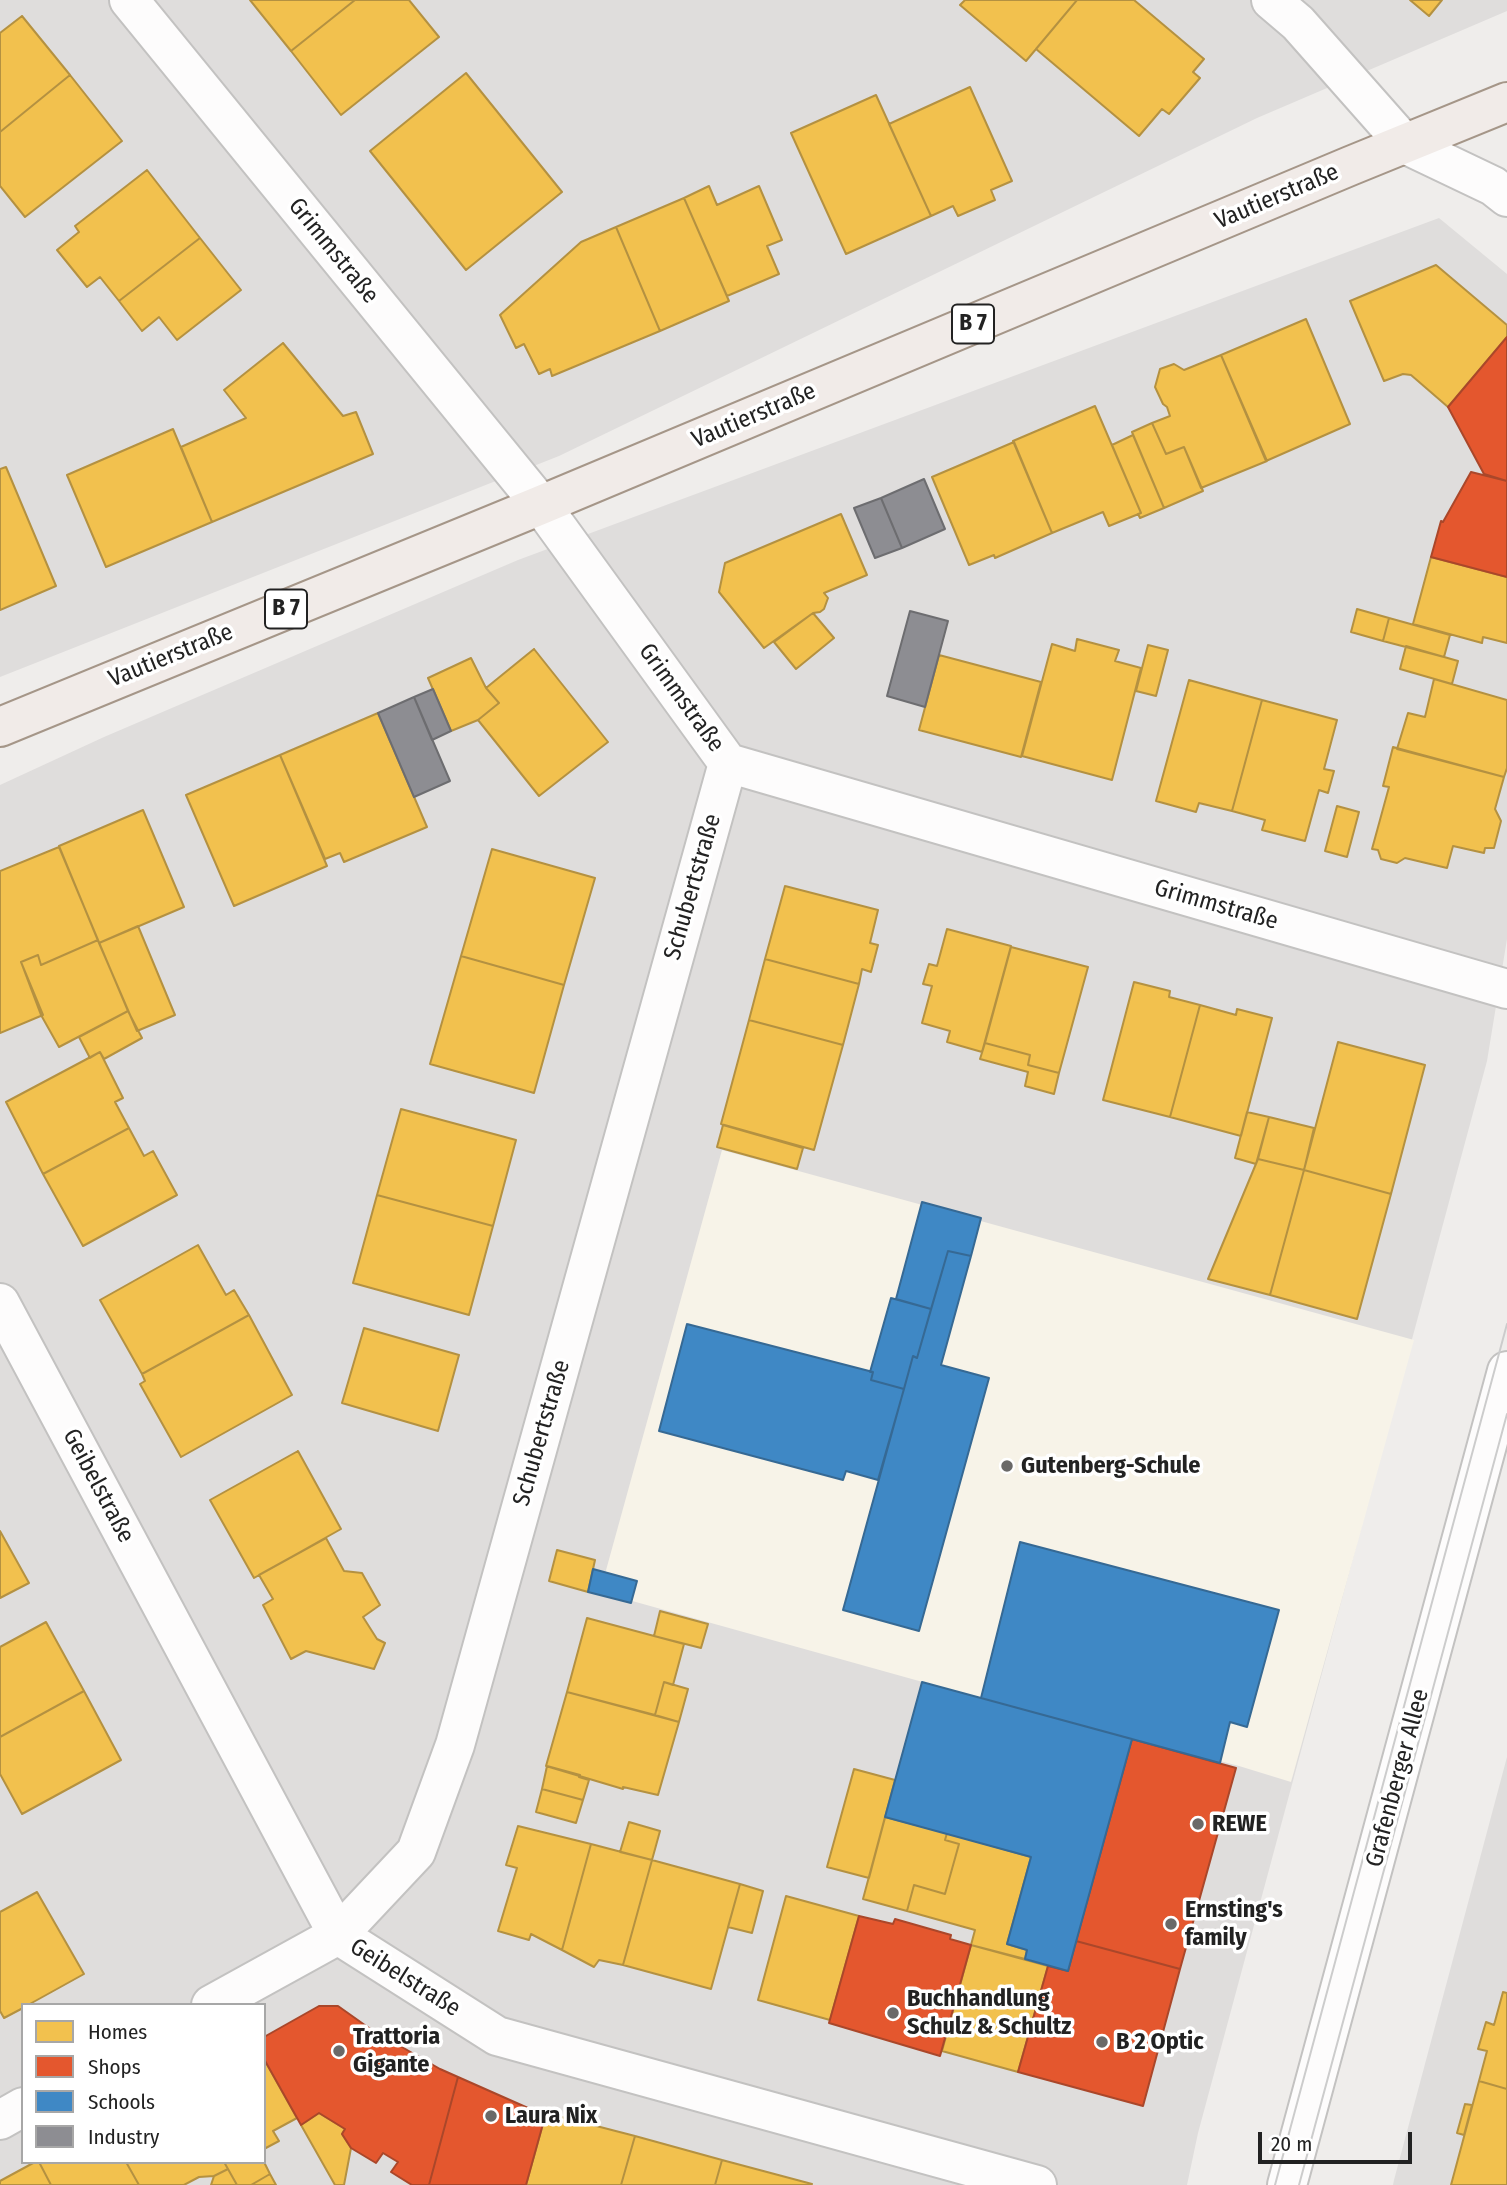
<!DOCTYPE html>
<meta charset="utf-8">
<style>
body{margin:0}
#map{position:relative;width:1507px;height:2185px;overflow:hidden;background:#efedeb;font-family:"Fira Sans Condensed",sans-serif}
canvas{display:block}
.legend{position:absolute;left:21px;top:2003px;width:245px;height:161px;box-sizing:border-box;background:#fff;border:2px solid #a7a7a7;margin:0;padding:9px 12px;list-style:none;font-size:21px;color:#222}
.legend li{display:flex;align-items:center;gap:14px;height:35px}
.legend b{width:35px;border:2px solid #a7a7a7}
.scale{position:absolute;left:1258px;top:2132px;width:154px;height:32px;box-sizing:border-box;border:4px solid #222;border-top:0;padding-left:9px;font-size:21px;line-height:24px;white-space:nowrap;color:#222;-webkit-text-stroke:5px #fff;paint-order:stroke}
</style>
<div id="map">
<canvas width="1507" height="2185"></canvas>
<ul class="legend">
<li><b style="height:19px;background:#f2c14e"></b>Homes</li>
<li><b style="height:19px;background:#e4572e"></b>Shops</li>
<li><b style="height:19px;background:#3f88c5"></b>Schools</li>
<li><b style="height:19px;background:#8d8d92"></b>Industry</li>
</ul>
<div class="scale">20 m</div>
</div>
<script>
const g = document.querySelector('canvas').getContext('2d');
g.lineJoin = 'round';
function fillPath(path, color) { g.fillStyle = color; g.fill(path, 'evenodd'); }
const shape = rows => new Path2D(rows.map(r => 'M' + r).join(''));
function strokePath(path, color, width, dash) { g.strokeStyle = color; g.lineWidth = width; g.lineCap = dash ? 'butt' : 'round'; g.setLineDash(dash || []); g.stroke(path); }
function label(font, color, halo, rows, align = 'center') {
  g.font = font + ' "Fira Sans Condensed",sans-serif'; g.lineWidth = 7; g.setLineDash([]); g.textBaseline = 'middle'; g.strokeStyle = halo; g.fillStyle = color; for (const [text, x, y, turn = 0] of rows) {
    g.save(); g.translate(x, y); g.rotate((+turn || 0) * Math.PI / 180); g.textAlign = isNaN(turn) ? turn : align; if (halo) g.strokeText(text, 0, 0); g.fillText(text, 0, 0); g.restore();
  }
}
const residential = shape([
 [0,0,1507,0,1507,11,1257,118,559,456,0,677],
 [1439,218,1507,274,1507,939,1487,1061,1198,2133,1187,2185,0,2185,0,785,104,737,518,560],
 [23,2005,264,2005,264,2162,23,2162],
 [1507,1757,1507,2185,1393,2185,1394,2180]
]);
const education = shape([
 [722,1150,1414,1340,1291,1782,1239,1766,980,1698,600,1592]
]);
const homes = shape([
 [250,0,355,0,291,51,250,0],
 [355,0,409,0,439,37,341,115,291,51,355,0],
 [965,0,1077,0,1026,61,960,5,965,0],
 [1077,0,1134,0,1204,59,1193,72,1200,78,1169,114,1162,109,1139,136,1036,49,1077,0],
 [1410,0,1442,0,1429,16,1410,0],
 [22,16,70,75,0,132,0,33,22,16],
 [466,73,562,192,466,270,370,151,466,73],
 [70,75,122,141,25,217,0,186,0,132,70,75],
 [970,87,1012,181,991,190,995,200,958,216,953,206,931,216,889,124,970,87],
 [876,95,931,216,846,254,791,133,876,95],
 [147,170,200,238,119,301,100,277,87,287,57,250,79,232,75,226,147,170],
 [709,186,717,205,759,186,782,240,767,246,779,274,727,296,684,198,709,186],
 [684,198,729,301,660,331,616,227,684,198],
 [616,227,660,331,552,376,550,369,539,374,524,344,516,348,500,315,581,242,616,227],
 [200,238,241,290,177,340,159,317,142,331,119,301,200,238],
 [1436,265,1507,325,1507,337,1448,407,1411,375,1403,374,1384,381,1350,301,1436,265],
 [1306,319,1350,424,1266,461,1221,355,1306,319],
 [283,343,343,416,356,412,373,454,212,522,181,447,246,418,224,390,283,343],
 [1221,355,1267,461,1201,488,1184,447,1166,454,1152,423,1170,416,1167,407,1163,404,1155,387,1160,369,1174,364,1184,370,1221,355],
 [1095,406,1141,513,1109,526,1103,512,1052,533,1013,441,1095,406],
 [1152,423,1166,454,1184,447,1203,491,1164,508,1132,432,1152,423],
 [173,429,212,522,106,567,67,475,173,429],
 [1133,435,1164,508,1140,518,1138,514,1141,513,1112,445,1133,435],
 [1014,442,1052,533,995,558,994,555,969,565,932,477,1014,442],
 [6,467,56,586,0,610,0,469,6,467],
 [841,514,867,575,824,593,828,598,824,609,820,612,813,613,764,648,719,592,725,563,841,514],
 [1431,557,1507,577,1507,643,1483,637,1482,643,1413,624,1431,557],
 [1357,609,1389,618,1383,641,1351,632,1357,609],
 [813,613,834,638,796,669,774,642,813,613],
 [1389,618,1450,635,1444,657,1383,641,1389,618],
 [1077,639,1119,650,1115,661,1141,668,1112,780,1022,756,1052,644,1075,651,1077,639],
 [1148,645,1168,650,1156,696,1136,691,1148,645],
 [1406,646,1458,661,1452,684,1400,669,1406,646],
 [534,649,608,742,539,796,478,720,499,703,486,688,534,649],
 [939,655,1041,682,1021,757,919,730,939,655],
 [471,658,486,688,499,703,478,720,451,731,428,678,471,658],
 [1434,679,1507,700,1507,768,1504,777,1397,749,1408,713,1425,717,1434,679],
 [1189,680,1262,700,1232,811,1199,803,1196,812,1156,801,1189,680],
 [1262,700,1337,720,1324,769,1334,771,1328,793,1319,790,1305,841,1262,830,1265,820,1232,811,1262,700],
 [378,713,427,827,344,862,340,853,325,859,280,755,378,713],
 [1393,747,1504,777,1495,809,1501,821,1494,848,1485,848,1484,853,1453,846,1447,868,1405,858,1397,863,1381,859,1378,850,1372,849,1389,787,1383,786,1393,747],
 [280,755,327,866,234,906,186,795,280,755],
 [1337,806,1359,812,1347,857,1325,851,1337,806],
 [143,810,184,907,99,943,59,846,143,810],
 [59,847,98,940,41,965,38,955,21,962,43,1015,0,1033,0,871,59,847],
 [492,849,595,878,564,985,461,956,492,849],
 [785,886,878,910,870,943,878,945,871,972,862,969,859,984,765,959,785,886],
 [138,926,175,1015,137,1031,99,943,138,926],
 [947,929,1011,946,982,1052,947,1042,950,1031,922,1023,932,986,923,984,929,964,937,966,947,929],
 [98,940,128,1011,59,1047,41,1015,21,962,38,955,41,965,98,940],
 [1011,947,1088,967,1059,1073,1028,1065,1030,1055,985,1043,1011,947],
 [461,956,564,985,534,1093,430,1064,461,956],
 [765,959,859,984,843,1045,749,1020,765,959],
 [1134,982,1170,991,1169,997,1200,1005,1170,1117,1103,1100,1134,982],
 [1200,1005,1236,1015,1237,1009,1272,1018,1241,1136,1170,1117,1200,1005],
 [128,1011,142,1038,104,1059,100,1052,90,1058,79,1037,128,1011],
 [749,1020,843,1045,814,1150,721,1124,749,1020],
 [1338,1042,1425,1065,1391,1194,1304,1170,1338,1042],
 [985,1043,1030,1055,1028,1065,1059,1073,1054,1094,1025,1086,1028,1072,980,1059,985,1043],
 [100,1052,123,1098,115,1102,129,1128,43,1174,6,1102,100,1052],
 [401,1109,516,1140,493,1226,377,1195,401,1109],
 [1247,1112,1269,1117,1256,1164,1235,1158,1247,1112],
 [1269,1117,1314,1128,1304,1170,1258,1159,1269,1117],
 [723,1125,803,1148,797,1169,717,1147,723,1125],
 [129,1128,144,1156,153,1151,177,1195,83,1246,43,1174,129,1128],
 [1258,1159,1304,1170,1270,1295,1208,1279,1258,1159],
 [1304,1170,1391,1194,1357,1319,1270,1295,1304,1170],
 [377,1195,493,1226,469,1315,353,1283,377,1195],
 [198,1245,226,1295,234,1290,249,1315,142,1374,100,1300,198,1245],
 [249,1315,292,1395,181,1457,140,1384,145,1381,142,1374,249,1315],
 [364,1328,459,1355,438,1431,342,1403,364,1328],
 [298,1451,341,1529,254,1578,210,1500,298,1451],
 [0,1531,29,1583,0,1598,0,1531],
 [326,1538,344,1571,362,1573,380,1605,363,1617,377,1639,385,1643,374,1669,306,1651,291,1659,263,1605,273,1599,259,1575,326,1538],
 [557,1550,595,1560,588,1592,549,1581,557,1550],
 [660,1611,708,1624,701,1648,654,1636,660,1611],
 [587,1618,684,1644,673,1685,664,1682,655,1715,567,1692,587,1618],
 [46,1622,84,1691,0,1737,0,1647,46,1622],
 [664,1682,688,1689,679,1722,655,1715,664,1682],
 [84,1691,121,1760,22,1814,0,1774,0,1737,84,1691],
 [567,1692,679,1722,658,1795,623,1787,623,1789,546,1766,567,1692],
 [547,1766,580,1775,579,1777,589,1780,583,1800,542,1789,547,1766],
 [854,1769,895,1780,869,1878,827,1867,854,1769],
 [542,1789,583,1800,576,1823,536,1812,542,1789],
 [885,1817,947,1833,945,1840,959,1844,945,1894,914,1885,907,1911,863,1899,885,1817],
 [629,1822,660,1831,652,1860,620,1852,629,1822],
 [518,1826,591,1844,562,1950,531,1934,529,1940,498,1931,517,1868,506,1865,518,1826],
 [947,1833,1031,1857,1007,1944,1027,1950,1025,1959,971,1945,975,1930,907,1911,914,1885,945,1894,959,1844,945,1840,947,1833],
 [591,1844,652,1860,623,1965,599,1960,594,1967,562,1950,591,1844],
 [652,1860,740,1884,711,1989,623,1965,652,1860],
 [740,1884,763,1891,752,1933,728,1927,740,1884],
 [37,1892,84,1974,28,2005,23,2005,23,2008,4,2018,0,2011,0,1912,37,1892],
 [786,1896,859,1916,830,2020,758,2000,786,1896],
 [971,1945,1048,1966,1018,2072,942,2051,971,1945],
 [1503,1992,1507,1993,1507,2089,1479,2081,1487,2051,1478,2049,1486,2022,1494,2025,1503,1992],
 [264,2059,297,2118,273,2131,279,2141,264,2149,264,2059],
 [1479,2081,1507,2089,1507,2185,1451,2185,1479,2081],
 [1465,2104,1472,2105,1464,2135,1457,2133,1465,2104],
 [319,2113,345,2129,342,2134,351,2148,344,2185,335,2185,301,2125,319,2113],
 [546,2113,635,2136,621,2185,526,2185,546,2113],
 [635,2136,722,2160,715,2185,621,2185,635,2136],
 [722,2160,812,2184,811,2185,715,2185,722,2160],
 [35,2162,39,2162,51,2185,0,2185,0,2181,35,2162],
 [39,2162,126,2162,139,2185,51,2185,39,2162],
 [126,2162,224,2162,228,2169,214,2176,199,2177,184,2185,139,2185,126,2162],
 [224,2162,264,2162,270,2174,251,2185,237,2185,224,2162],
 [228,2169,237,2185,211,2185,214,2176,228,2169],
 [270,2174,276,2185,251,2185,270,2174]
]);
const shops = shape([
 [1507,337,1507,481,1484,474,1448,407,1507,337],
 [1471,472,1507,481,1507,577,1431,557,1441,521,1443,522,1471,472],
 [1132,1739,1236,1768,1180,1969,1076,1941,1132,1739],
 [859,1916,893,1924,895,1919,951,1935,950,1939,971,1945,940,2056,829,2023,859,1916],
 [1076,1941,1180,1969,1143,2106,1018,2072,1048,1966,1068,1971,1076,1941],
 [319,2006,338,2006,369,2028,440,2069,458,2077,429,2185,412,2185,391,2172,398,2162,383,2153,376,2163,351,2148,342,2134,345,2129,319,2113,301,2125,264,2059,264,2037,319,2006],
 [458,2077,528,2108,546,2113,526,2185,429,2185,458,2077]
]);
const schools = shape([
 [922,1202,981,1218,971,1256,948,1251,931,1309,896,1299,922,1202],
 [948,1251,971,1256,941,1365,989,1378,919,1631,843,1610,913,1356,917,1358,948,1251],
 [891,1298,931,1309,917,1358,913,1356,904,1389,871,1380,873,1372,870,1372,891,1298],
 [687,1324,873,1372,871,1380,904,1389,878,1480,846,1471,843,1480,659,1431,687,1324],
 [1020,1542,1279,1610,1247,1727,1230,1722,1220,1763,981,1698,1020,1542],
 [593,1569,637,1581,631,1603,588,1592,593,1569],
 [922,1682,1132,1739,1068,1971,1025,1959,1027,1950,1007,1944,1031,1857,885,1817,922,1682]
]);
const industry = shape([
 [924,479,945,529,902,548,881,498,924,479],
 [881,498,902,548,875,558,854,508,881,498],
 [910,611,948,621,925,707,887,696,910,611],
 [433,689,451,731,432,740,414,697,433,689],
 [414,697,450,781,414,797,378,713,414,697]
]);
const minor = shape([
 [129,0,541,505,728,763,1507,989],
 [1271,0,1298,23,1405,144,1493,186,1507,197],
 [0,1303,338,1935,497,2036,1037,2185],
 [211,2005,338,1935,416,1852,455,1745,728,763],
 [0,2120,23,2107]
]);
const tertiary = shape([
 [1287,2185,1507,1371]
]);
const primary = shape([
 [0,727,541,505,1350,166,1507,102]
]);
const tram = shape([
 [1275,2185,1507,1324],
 [1299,2185,1507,1414]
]);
const markers = [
 [1007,1466,7,"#6a6968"],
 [1198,1824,7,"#6a6968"],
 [1171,1924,7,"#6a6968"],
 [893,2013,7,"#6a6968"],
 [1102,2042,7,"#6a6968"],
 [339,2051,7,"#6a6968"],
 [491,2116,7,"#6a6968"]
];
const shields = [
 [973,324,42],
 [286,609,42]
];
const shieldNames = [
 ["B 7",973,324],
 ["B 7",286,609]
];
const streetNames = [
 ["Vautierstraße",1277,197,-23],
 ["Grimmstraße",333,251,51],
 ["Vautierstraße",754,416,-23],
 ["Vautierstraße",171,656,-22],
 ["Grimmstraße",681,698,54],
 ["Schubertstraße",693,887,-74],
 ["Grimmstraße",1216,905,16],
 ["Schubertstraße",542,1433,-74],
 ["Geibelstraße",98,1486,62],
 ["Grafenberger Allee",1398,1778,-75],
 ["Geibelstraße",405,1978,32]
];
const poiNames = [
 ["Gutenberg-Schule",1021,1466],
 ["REWE",1212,1824],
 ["Ernsting's",1185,1910],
 ["family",1185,1938],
 ["Buchhandlung",907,1999],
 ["Schulz & Schultz",907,2027],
 ["Trattoria",353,2037],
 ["Gigante",353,2065],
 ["B 2 Optic",1116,2042],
 ["Laura Nix",505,2116]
];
fillPath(residential, '#dfdddc');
fillPath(education, '#f7f3e8');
fillPath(homes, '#f2c14e');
strokePath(homes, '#b49141', 2);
fillPath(shops, '#e4572e');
strokePath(shops, '#aa472a', 2);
fillPath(schools, '#3f88c5');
strokePath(schools, '#366994', 2);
fillPath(industry, '#8d8d92');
strokePath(industry, '#6d6d70', 2);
strokePath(minor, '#c3c2c1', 42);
strokePath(tertiary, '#c3c2c1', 42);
strokePath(primary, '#a59688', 42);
strokePath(minor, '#fdfcfc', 38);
strokePath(tertiary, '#fdfcfc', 38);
strokePath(primary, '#f1ebe8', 38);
strokePath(tram, '#ccc', 2);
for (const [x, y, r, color] of markers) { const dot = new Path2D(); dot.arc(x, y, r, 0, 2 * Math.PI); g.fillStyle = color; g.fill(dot); strokePath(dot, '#fff', 2.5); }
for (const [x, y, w] of shields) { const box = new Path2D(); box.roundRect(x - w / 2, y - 19.5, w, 39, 5); g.fillStyle = '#fff'; g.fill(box); strokePath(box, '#222', 2); }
label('bold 23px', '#222', null, shieldNames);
label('24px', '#222', '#fff', streetNames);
label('bold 24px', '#222', '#fff', poiNames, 'left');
</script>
